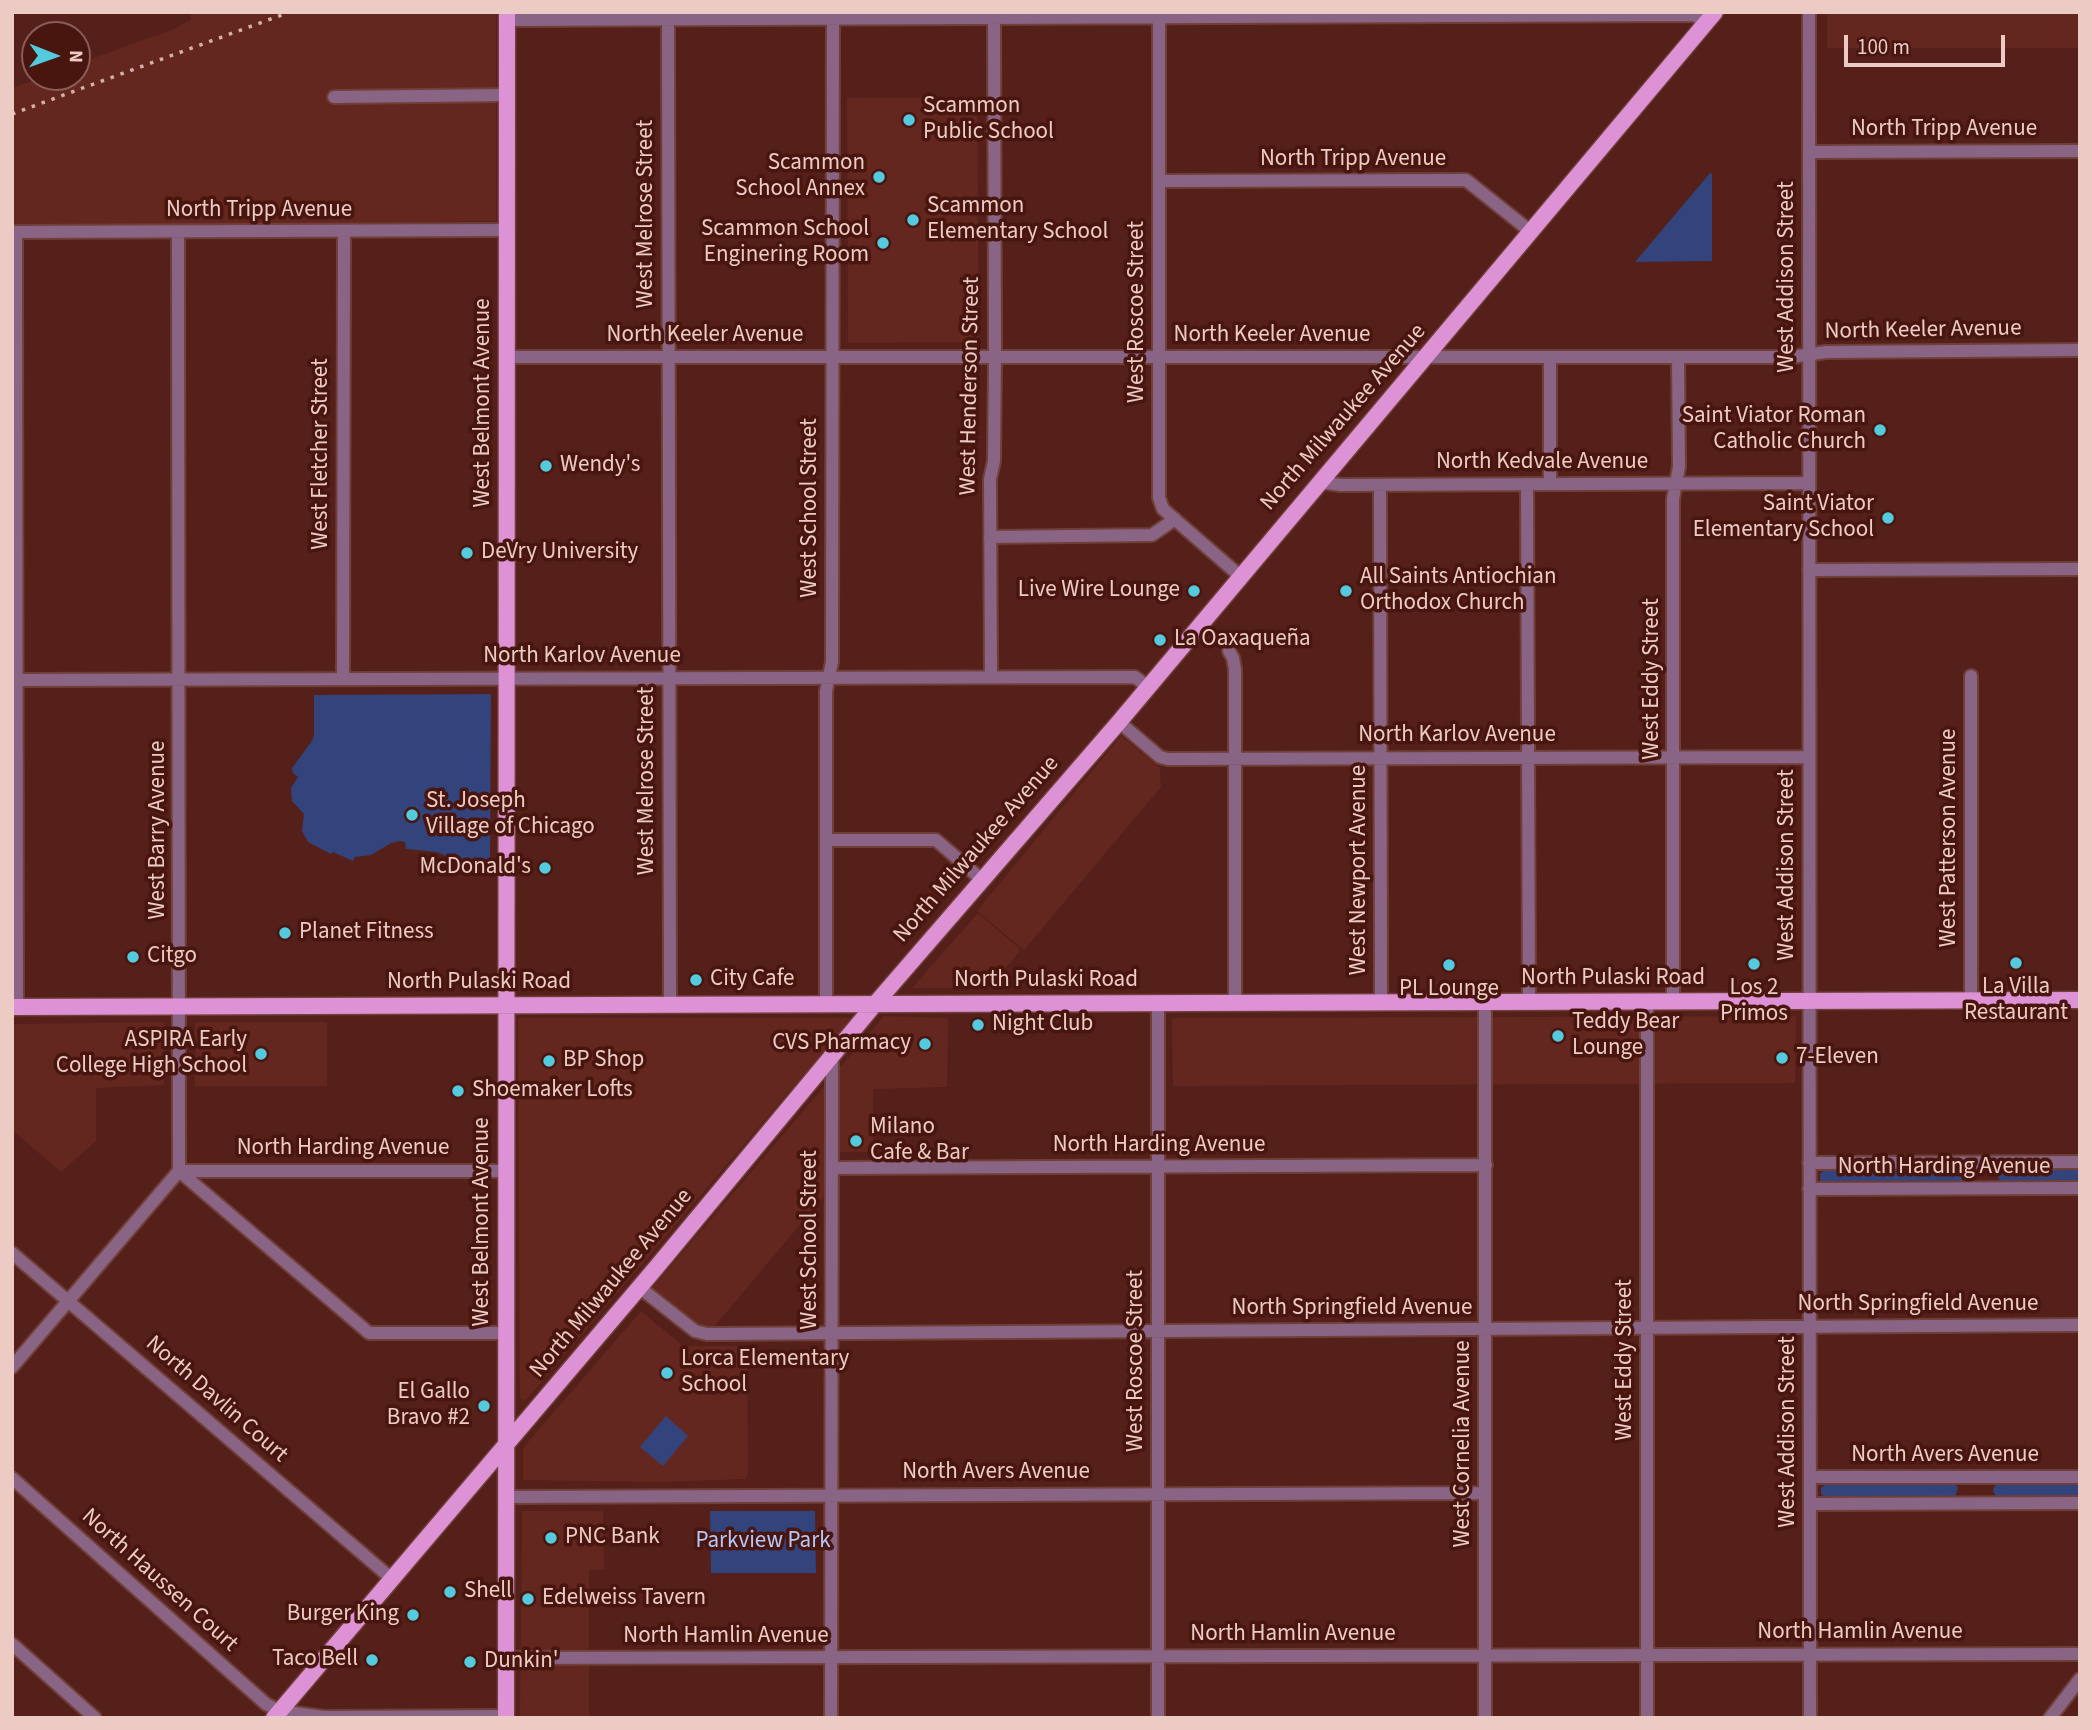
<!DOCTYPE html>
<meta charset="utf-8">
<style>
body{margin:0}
#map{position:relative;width:2092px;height:1730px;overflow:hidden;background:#542019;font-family:"Source Sans 3",sans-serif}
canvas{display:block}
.frame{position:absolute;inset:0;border:14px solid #edcbc5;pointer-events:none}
.north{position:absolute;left:21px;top:21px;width:70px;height:70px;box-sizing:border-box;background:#48150f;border:2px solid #8a5e58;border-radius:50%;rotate:91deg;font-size:19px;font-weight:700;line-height:28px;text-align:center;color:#edcbc5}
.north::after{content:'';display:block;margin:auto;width:24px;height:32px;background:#54cade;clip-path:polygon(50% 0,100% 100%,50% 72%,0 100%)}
.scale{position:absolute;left:1844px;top:35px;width:161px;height:32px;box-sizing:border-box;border:4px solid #edcbc5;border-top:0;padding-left:9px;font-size:21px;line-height:24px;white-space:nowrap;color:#edcbc5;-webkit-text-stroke:5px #48150f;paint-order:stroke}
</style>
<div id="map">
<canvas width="2092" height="1730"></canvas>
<div class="frame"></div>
<div class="north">N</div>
<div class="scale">100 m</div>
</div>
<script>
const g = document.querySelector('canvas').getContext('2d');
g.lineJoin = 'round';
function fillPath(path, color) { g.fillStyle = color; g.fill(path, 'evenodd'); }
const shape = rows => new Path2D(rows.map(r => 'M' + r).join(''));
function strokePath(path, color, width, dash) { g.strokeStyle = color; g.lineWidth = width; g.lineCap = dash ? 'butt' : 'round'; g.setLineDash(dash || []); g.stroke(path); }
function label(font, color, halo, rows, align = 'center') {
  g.font = font + ' "Source Sans 3",sans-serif'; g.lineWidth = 7; g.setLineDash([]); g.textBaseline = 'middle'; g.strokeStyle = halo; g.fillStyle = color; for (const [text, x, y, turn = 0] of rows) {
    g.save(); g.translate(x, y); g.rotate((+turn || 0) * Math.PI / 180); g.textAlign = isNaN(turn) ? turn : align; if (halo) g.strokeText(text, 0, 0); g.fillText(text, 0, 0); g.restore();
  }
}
const built = shape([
 [191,12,496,12,496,221,12,228,12,88,42,77,77,77,77,64,174,29,191,19],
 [1827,12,2080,12,2080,48,1827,48],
 [977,97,979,342,848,343,847,98],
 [1121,736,1160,768,1161,787,1024,950,977,911],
 [978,913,1021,950,989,988,912,988],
 [884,1016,948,1018,947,1087,873,1089,874,1152,833,1152,834,1184,710,1332,704,1332,649,1292],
 [1796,1016,1795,1083,1173,1086,1172,1018],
 [518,1018,852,1018,526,1400,520,1399],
 [165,1022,164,1085,96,1088,96,1141,61,1172,12,1130,12,1024],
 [195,1022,327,1022,327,1086,195,1086],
 [641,1311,683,1346,747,1346,748,1473,746,1479,660,1482,523,1480,523,1448],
 [522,1511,603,1511,604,1570,589,1570,589,1718,520,1718]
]);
const green = shape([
 [1710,173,1712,174,1712,261,1635,262],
 [491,694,490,867,456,867,444,855,437,852,406,849,405,842,400,841,391,843,371,855,355,857,353,861,333,852,331,854,308,842,302,831,304,814,292,801,291,788,298,777,293,773,292,768,312,741,314,735,314,695],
 [2080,1166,2080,1185,2001,1183,1997,1175,2001,1168,2005,1167],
 [1953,1168,1963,1172,1962,1181,1821,1183,1820,1179,1820,1174,1826,1169],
 [666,1416,688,1436,663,1466,640,1447],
 [2080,1480,2080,1498,1997,1498,1993,1491,1994,1487,2000,1482],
 [1827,1482,1954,1482,1958,1488,1955,1497,1947,1500,1825,1498,1821,1494,1821,1488],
 [710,1511,815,1511,816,1573,711,1573]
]);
const minor = shape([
 [1159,12,1159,498,1163,509,1240,576],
 [1809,12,1810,1718],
 [668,13,670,1005],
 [507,20,1695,15,1705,23],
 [334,97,507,95],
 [1809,152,2080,151],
 [1159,181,1466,180,1530,231],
 [12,232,507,230],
 [16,232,17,1007],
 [507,357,1791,357,1826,352,2080,350],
 [1319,482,1341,485,1808,483],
 [1527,484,1529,1002],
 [1550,484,1550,357],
 [1380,485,1381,1002],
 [990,537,1152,535,1175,519],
 [1809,570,2080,569],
 [1229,651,1233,658,1235,669,1235,1003],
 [991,677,990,479,994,461,995,357,994,12],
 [343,678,344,231],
 [12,680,1135,677,1148,687],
 [1119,722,1160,757,1168,759,1809,757],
 [826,840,936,840,981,879],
 [1971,1000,1971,676],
 [1673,1001,1673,499,1679,467,1678,357],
 [826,1004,826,691,832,662,833,13],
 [1809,1163,2080,1162],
 [832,1168,1486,1165],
 [179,1171,369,1333,506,1333],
 [179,1171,506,1171],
 [1809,1189,2080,1188],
 [12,1253,392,1579],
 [639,1287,695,1331,707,1334,2080,1325],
 [12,1367,179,1171,178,232],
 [1810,1477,2080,1477],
 [12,1478,266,1704,280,1711,324,1717,506,1716],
 [507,1497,1485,1493],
 [1810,1504,2080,1503],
 [12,1644,95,1718],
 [506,1658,2080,1654],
 [831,1718,832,1057],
 [1158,1718,1158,1003],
 [1485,1718,1485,1002],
 [1647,1718,1647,1002],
 [2050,1718,2080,1679]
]);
const major = shape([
 [12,1007,2080,1000],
 [274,1718,655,1269,875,1004,1119,722,1715,12],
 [506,1718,507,12]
]);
const rail = shape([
 [12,114,290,12]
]);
const markers = [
 [909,120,7,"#54cade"],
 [879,177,7,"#54cade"],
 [913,220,7,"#54cade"],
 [883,243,7,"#54cade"],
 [1880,430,7,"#54cade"],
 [546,466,7,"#54cade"],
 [1888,518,7,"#54cade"],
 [467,553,7,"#54cade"],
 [1194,591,7,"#54cade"],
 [1346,591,7,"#54cade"],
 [1160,640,7,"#54cade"],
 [412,815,7,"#54cade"],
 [545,868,7,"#54cade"],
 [285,933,7,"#54cade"],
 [133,957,7,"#54cade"],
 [2016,963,7,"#54cade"],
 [1754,964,7,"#54cade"],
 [1449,965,7,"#54cade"],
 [696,980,7,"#54cade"],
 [978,1025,7,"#54cade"],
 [1558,1036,7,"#54cade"],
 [925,1044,7,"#54cade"],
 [261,1054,7,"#54cade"],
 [1782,1058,7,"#54cade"],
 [549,1061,7,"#54cade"],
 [458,1091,7,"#54cade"],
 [856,1141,7,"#54cade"],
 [667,1373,7,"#54cade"],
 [484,1406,7,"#54cade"],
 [551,1538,7,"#54cade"],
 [450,1592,7,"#54cade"],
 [528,1599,7,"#54cade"],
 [413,1615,7,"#54cade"],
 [372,1660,7,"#54cade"],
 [470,1662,7,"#54cade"]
];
const poiNames = [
 ["Scammon",923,107],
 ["Public School",923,133],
 ["Scammon",865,164,"right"],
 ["School Annex",865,190,"right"],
 ["Scammon",927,207],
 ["Elementary School",927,233],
 ["Scammon School",869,230,"right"],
 ["Enginering Room",869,256,"right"],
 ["Saint Viator Roman",1866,417,"right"],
 ["Catholic Church",1866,443,"right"],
 ["Wendy's",560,466],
 ["Saint Viator",1874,505,"right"],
 ["Elementary School",1874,531,"right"],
 ["DeVry University",481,553],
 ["All Saints Antiochian",1360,578],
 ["Orthodox Church",1360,604],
 ["Live Wire Lounge",1180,591,"right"],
 ["La Oaxaqueña",1174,640],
 ["St. Joseph",426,802],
 ["Village of Chicago",426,828],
 ["McDonald's",531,868,"right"],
 ["Planet Fitness",299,933],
 ["Citgo",147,957],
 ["City Cafe",710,980],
 ["La Villa",2016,988,"center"],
 ["Restaurant",2016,1014,"center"],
 ["Los 2",1754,989,"center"],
 ["Primos",1754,1015,"center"],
 ["PL Lounge",1449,990,"center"],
 ["Teddy Bear",1572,1023],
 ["Lounge",1572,1049],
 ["Night Club",992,1025],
 ["ASPIRA Early",247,1041,"right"],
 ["College High School",247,1067,"right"],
 ["CVS Pharmacy",911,1044,"right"],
 ["7-Eleven",1796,1058],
 ["BP Shop",563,1061],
 ["Shoemaker Lofts",472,1091],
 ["Milano",870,1128],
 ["Cafe & Bar",870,1154],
 ["Lorca Elementary",681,1360],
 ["School",681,1386],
 ["El Gallo",470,1393,"right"],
 ["Bravo #2",470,1419,"right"],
 ["PNC Bank",565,1538],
 ["Shell",464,1592],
 ["Edelweiss Tavern",542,1599],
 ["Burger King",399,1615,"right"],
 ["Taco Bell",358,1660,"right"],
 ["Dunkin'",484,1662]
];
const streetNames = [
 ["North Tripp Avenue",1944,130],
 ["North Tripp Avenue",1353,160],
 ["North Tripp Avenue",259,211],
 ["West Melrose Street",647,214,-90],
 ["West Addison Street",1788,277,-90],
 ["West Roscoe Street",1138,312,-90],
 ["North Keeler Avenue",1923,331,-1],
 ["North Keeler Avenue",705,336],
 ["North Keeler Avenue",1272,336],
 ["West Henderson Street",971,386,-89],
 ["West Belmont Avenue",484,403,-90],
 ["North Milwaukee Avenue",1344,418,-49],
 ["West Fletcher Street",322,454,-90],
 ["North Kedvale Avenue",1542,463],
 ["West School Street",811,508,-90],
 ["North Karlov Avenue",582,657],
 ["West Eddy Street",1653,679,-90],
 ["North Karlov Avenue",1457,736],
 ["West Melrose Street",648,781,-90],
 ["West Barry Avenue",159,830,-90],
 ["West Patterson Avenue",1950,838,-90],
 ["North Milwaukee Avenue",977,850,-49],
 ["West Addison Street",1788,865,-90],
 ["West Newport Avenue",1360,870,-90],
 ["North Pulaski Road",1613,979],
 ["North Pulaski Road",1046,981],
 ["North Pulaski Road",479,983],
 ["North Harding Avenue",1159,1146],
 ["North Harding Avenue",343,1149],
 ["North Harding Avenue",1944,1168],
 ["West Belmont Avenue",483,1222,-90],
 ["West School Street",811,1240,-90],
 ["North Milwaukee Avenue",612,1284,-50],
 ["North Springfield Avenue",1918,1305],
 ["North Springfield Avenue",1352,1309],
 ["West Eddy Street",1626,1360,-90],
 ["West Roscoe Street",1137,1361,-90],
 ["North Davlin Court",216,1400,41],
 ["West Addison Street",1789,1432,-90],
 ["West Cornelia Avenue",1464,1444,-90],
 ["North Avers Avenue",1945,1456],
 ["North Avers Avenue",996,1473],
 ["North Haussen Court",159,1581,42],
 ["North Hamlin Avenue",1860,1633],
 ["North Hamlin Avenue",1293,1635],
 ["North Hamlin Avenue",726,1637]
];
const parkNames = [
 ["Parkview Park",763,1542]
];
fillPath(built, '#63271f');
fillPath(green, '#33437c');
strokePath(minor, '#703f38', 16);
strokePath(major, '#703f38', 19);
strokePath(minor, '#896484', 12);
strokePath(major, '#de92d6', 16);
strokePath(rail, '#d5b0aa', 3.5, [3.5, 7]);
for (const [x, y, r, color] of markers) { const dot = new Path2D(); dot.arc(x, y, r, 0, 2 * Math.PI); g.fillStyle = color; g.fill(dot); strokePath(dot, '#48150f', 2.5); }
label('23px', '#edcbc5', '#48150f', poiNames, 'left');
label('23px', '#edcbc5', '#48150f', streetNames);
label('23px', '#b5c6f7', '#48150f', parkNames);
</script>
